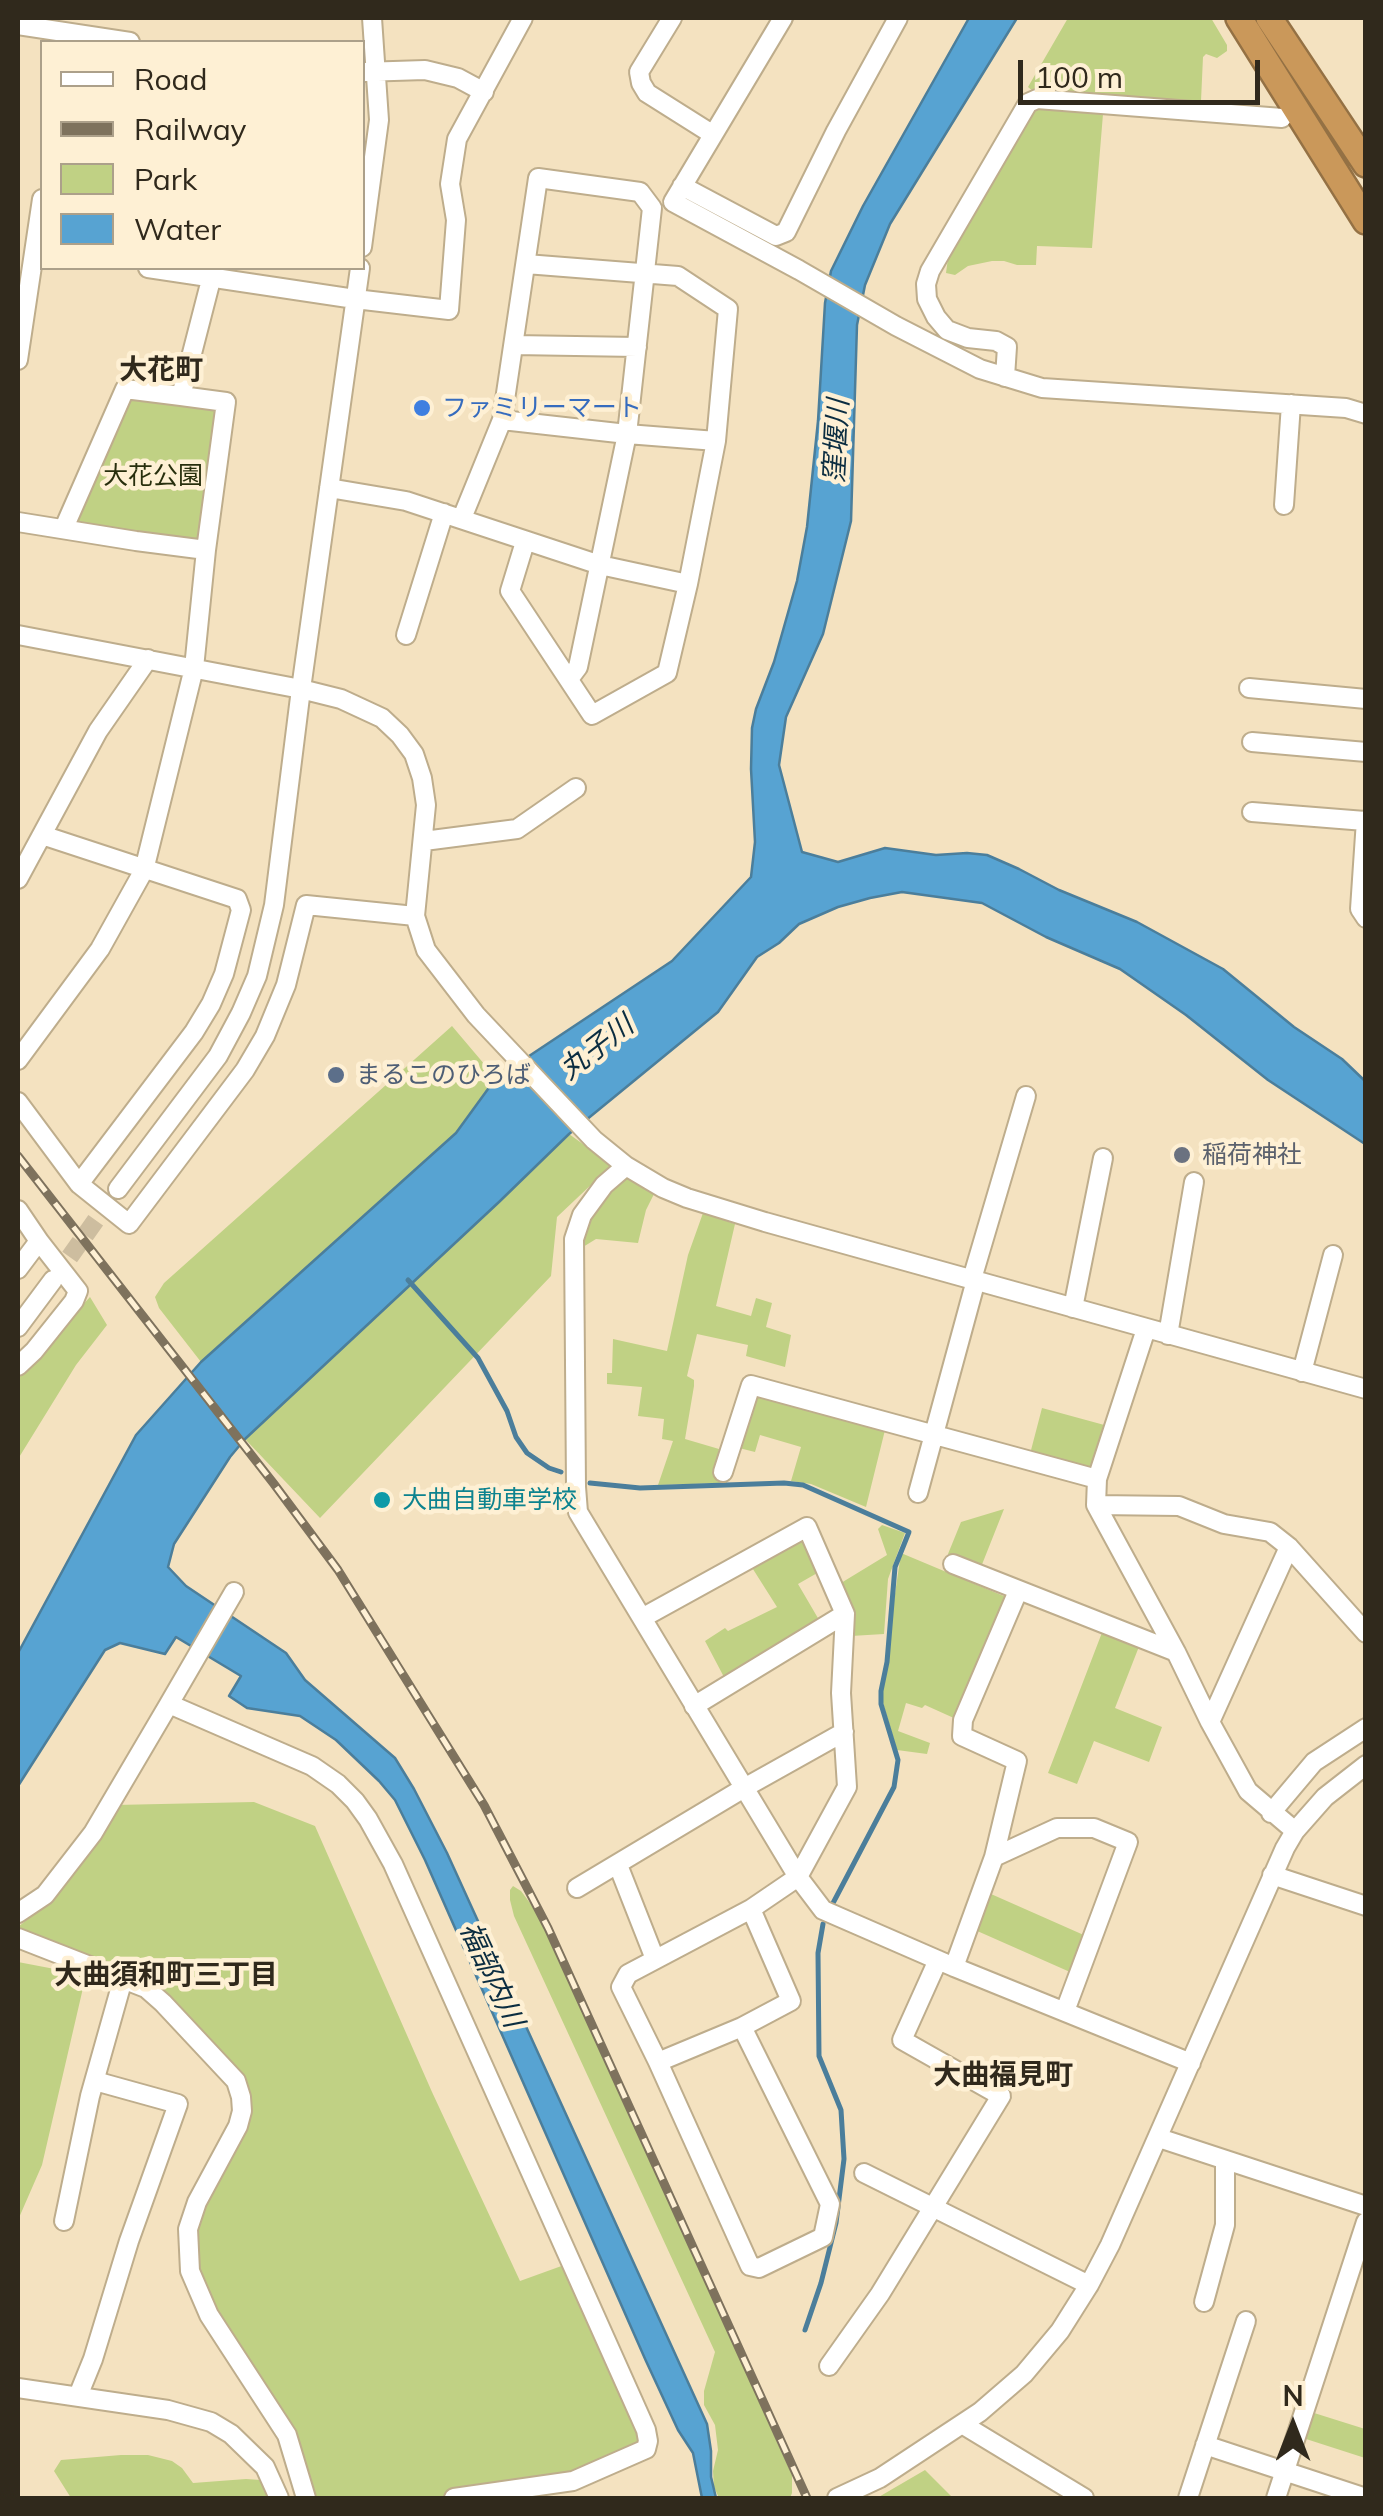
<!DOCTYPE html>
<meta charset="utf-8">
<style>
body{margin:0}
#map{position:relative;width:1383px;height:2516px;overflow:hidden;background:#f4e2c0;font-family:Mulish,sans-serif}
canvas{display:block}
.frame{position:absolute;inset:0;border:20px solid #30291c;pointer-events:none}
.legend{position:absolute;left:40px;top:40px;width:325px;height:230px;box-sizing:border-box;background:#fef0d4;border:2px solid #aca08a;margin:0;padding:12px 18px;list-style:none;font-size:30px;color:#30291c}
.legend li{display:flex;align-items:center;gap:20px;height:50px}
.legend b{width:50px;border:2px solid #aca08a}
.north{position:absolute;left:1243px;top:2376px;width:100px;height:100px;-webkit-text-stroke:8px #fef0d4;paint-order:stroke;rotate:0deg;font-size:28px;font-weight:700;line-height:40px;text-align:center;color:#30291c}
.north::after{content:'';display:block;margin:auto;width:35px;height:45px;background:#30291c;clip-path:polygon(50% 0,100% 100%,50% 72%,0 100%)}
.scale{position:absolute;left:1018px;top:60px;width:242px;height:45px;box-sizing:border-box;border:5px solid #30291c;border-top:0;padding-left:12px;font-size:30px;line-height:35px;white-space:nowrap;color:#30291c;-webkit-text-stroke:8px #fef0d4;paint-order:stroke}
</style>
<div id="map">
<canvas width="1383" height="2516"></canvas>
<div class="frame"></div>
<ul class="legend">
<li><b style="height:12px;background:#fff"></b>Road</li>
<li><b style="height:12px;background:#7e725d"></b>Railway</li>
<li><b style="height:28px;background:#c0d184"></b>Park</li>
<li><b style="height:28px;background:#57a3d2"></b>Water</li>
</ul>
<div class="north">N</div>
<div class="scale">100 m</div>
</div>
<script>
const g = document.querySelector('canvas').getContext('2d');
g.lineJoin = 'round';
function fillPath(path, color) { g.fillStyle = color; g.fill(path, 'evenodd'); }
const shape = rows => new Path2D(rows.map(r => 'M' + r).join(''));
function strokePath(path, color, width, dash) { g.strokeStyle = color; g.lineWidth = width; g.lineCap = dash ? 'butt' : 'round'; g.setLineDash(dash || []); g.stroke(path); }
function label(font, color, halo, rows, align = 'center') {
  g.font = font + ' Mulish,"Noto Sans JP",sans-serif'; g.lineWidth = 9; g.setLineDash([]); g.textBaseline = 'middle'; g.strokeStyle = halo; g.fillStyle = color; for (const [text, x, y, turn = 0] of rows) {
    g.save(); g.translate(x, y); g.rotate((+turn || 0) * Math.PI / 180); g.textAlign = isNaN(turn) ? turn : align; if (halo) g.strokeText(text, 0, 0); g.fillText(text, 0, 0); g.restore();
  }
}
const green = shape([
 [1068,18,1211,18,1227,45,1227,51,1217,58,1206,54,1203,57,1201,101,1194,105,1035,93,1028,87],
 [1031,108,1103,114,1092,248,1037,246,1036,265,1017,265,1004,261,992,261,968,266,955,275,946,273,949,251],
 [134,396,212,409,218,416,201,537,196,542,80,524,75,517,125,402],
 [452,1026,496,1078,456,1133,201,1362,159,1308,155,1297,164,1283],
 [569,1134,612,1165,557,1217,551,1276,320,1518,245,1439,499,1202],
 [628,1178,654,1194,646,1210,638,1243,596,1239,583,1247,581,1240,585,1223,604,1197,622,1180],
 [703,1213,735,1224,716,1306,751,1316,756,1298,772,1303,766,1327,791,1335,785,1367,746,1356,748,1345,697,1334,687,1376,694,1380,694,1386,685,1439,719,1449,715,1474,726,1477,727,1483,658,1485,673,1441,662,1439,664,1419,638,1416,642,1387,607,1384,607,1373,612,1373,613,1339,667,1351,688,1255],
 [90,1297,107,1325,76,1365,18,1459,18,1374],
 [757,1395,886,1426,866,1507,811,1484,791,1481,801,1447,760,1435,755,1452,739,1448,751,1401],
 [1042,1408,1108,1426,1091,1472,1030,1454],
 [1004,1509,981,1567,948,1554,961,1522],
 [882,1525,905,1533,888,1579,884,1634,851,1636,851,1611,841,1583,887,1555,878,1529],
 [804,1534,819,1572,798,1584,822,1625,725,1679,705,1641,725,1628,728,1631,777,1607,751,1566],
 [901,1553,1006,1597,956,1719,925,1705,922,1708,906,1703,898,1731,930,1743,927,1754,897,1750,883,1703,883,1686,888,1661,891,1621],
 [1103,1630,1140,1644,1115,1708,1162,1727,1149,1762,1094,1741,1077,1784,1048,1773],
 [254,1802,315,1826,432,2092,520,2281,567,2264,643,2443,571,2479,435,2498,310,2498,198,2281,191,2230,244,2095,160,1994,18,1933,18,1927,51,1900,115,1805],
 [513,1886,521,1891,530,1903,546,1929,644,2145,792,2475,792,2493,790,2498,719,2498,714,2487,713,2471,718,2450,715,2425,704,2405,704,2391,715,2352,514,1916,510,1900,510,1890],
 [991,1894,1086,1936,1070,1972,975,1930],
 [18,1962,86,1975,42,2165,18,2220],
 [1311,2412,1365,2429,1365,2458,1303,2438],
 [121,2455,148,2455,172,2461,182,2468,193,2483,246,2479,261,2480,273,2498,71,2498,54,2471,61,2460],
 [925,2470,953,2498,877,2498]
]);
const water = shape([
 [969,18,1017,18,890,224,865,285,857,325,851,521,823,634,786,717,779,765,802,852,838,862,885,848,936,855,967,853,987,855,1019,869,1059,890,1137,922,1223,969,1294,1027,1342,1059,1365,1081,1365,1144,1268,1080,1186,1015,1120,969,1046,937,982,903,902,892,870,898,838,907,799,924,779,943,757,957,718,1012,569,1134,499,1202,245,1439,230,1457,174,1544,168,1567,186,1586,286,1653,305,1680,395,1758,414,1789,447,1853,707,2424,711,2451,711,2477,716,2498,702,2498,693,2453,678,2430,646,2361,425,1860,395,1800,379,1781,336,1740,300,1716,247,1708,229,1696,241,1676,176,1637,165,1654,120,1643,105,1650,18,1786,18,1653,136,1435,201,1362,456,1133,496,1078,672,961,751,877,755,842,751,769,752,728,756,709,774,662,797,581,807,527,818,421,825,303,831,271,863,206,969,18]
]);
const stream = shape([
 [408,1280,478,1358,507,1411,516,1437,527,1453,549,1468,561,1472],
 [590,1483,640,1488,784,1483,803,1485,909,1532,895,1567,887,1662,881,1691,881,1704,898,1760,894,1787,832,1905],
 [805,2330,821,2283,836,2223,844,2159,841,2110,819,2056,818,1953,823,1924]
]);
const minorTunnel = shape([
 [54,1279,118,1189]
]);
const minor = shape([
 [672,18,639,72,641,83,647,93,712,134],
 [783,18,673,202,799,270,896,326,980,369,1042,388,1346,408,1366,414],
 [18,25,130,42],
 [362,72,425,70,458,78,484,92],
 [682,186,776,236,786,232,836,131,898,18],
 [362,247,379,120,372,18],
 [148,268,355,299,449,310,456,220,450,184,457,139,523,18],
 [514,345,637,347],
 [18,360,42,199],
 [1005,377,1007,347,996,341,968,338,947,330,936,317,927,299,926,284,930,271,1028,103,1037,99,1282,118],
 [502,420,627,434,716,441],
 [329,488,406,501,600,565,688,584],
 [1284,505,1291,404],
 [462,518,502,420,538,178,640,192,652,208,627,434,578,667,569,679],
 [18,522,136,541,206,550],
 [64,528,125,389,181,396,214,268],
 [525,542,510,591,592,715,667,673,688,584,716,441,728,309,678,276,526,264],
 [18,635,301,689,341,699,382,718,400,735,414,754,422,778,426,805,415,916,426,950,476,1015,594,1140,626,1166,663,1188,687,1198,765,1222,1366,1389],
 [406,635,444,513],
 [1249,688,1366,699],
 [1252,742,1366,752],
 [1252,812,1365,821],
 [1366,820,1360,909,1366,918],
 [42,835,237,899,241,910,224,974,211,1004,194,1032,79,1184,129,1224,245,1070,265,1036,286,985,306,905,415,916],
 [424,841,517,829,576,788],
 [18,879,98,731,148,659],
 [18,1060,100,949,144,870,194,668,206,550,226,402,181,396],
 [18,1102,79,1184],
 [626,1166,604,1185,582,1215,574,1239,576,1487,578,1512,798,1877,823,1910,954,1967,1191,2063],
 [118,1189,218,1056,241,1013,257,976,274,905,301,689,360,268],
 [18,1210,39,1241],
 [18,1269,39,1241,78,1291,74,1301,34,1351,18,1366],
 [972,1279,1026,1096],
 [1073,1308,1103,1158],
 [18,1327,53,1280],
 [1146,1329,1097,1479,1096,1505,1176,1652,1210,1722,1248,1791,1295,1831],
 [1168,1335,1194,1182],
 [1302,1372,1333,1255],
 [723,1472,751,1385,1097,1479],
 [918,1493,976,1280],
 [1096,1505,1179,1506,1224,1524,1270,1532,1289,1547,1366,1633],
 [953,1564,1176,1652],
 [642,1618,807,1527,845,1614,841,1693,847,1787,798,1877,751,1909],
 [169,1704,234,1592],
 [694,1706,845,1614],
 [1210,1722,1289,1547],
 [1271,1813,1314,1762,1366,1728],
 [994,1857,1017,1761,962,1736,963,1720,1018,1591],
 [618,1865,655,1959],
 [1272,1875,1366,1906],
 [577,1888,744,1788,844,1732],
 [751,1909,791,2001,742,2027,830,2204,823,2237,759,2268,750,2266,658,2062,621,1987,628,1974,751,1909],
 [18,1913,45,1895,93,1833,169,1704,312,1766,338,1784,355,1801,368,1819,393,1864,646,2430,648,2441,646,2449,573,2481,454,2498],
 [18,1938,123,1979,90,2096,64,2221],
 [954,1967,994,1857,1057,1828,1094,1828,1128,1842,1065,2011],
 [123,1979,146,1988,163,2003,236,2081,241,2097,242,2111,238,2126,197,2202,188,2229,190,2271,209,2315,287,2435,306,2498],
 [658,2062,742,2027],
 [1159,2138,1366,2206],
 [864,2173,1089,2285],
 [1204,2302,1225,2225,1225,2160],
 [829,2366,880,2294,1001,2096,902,2040,938,1960],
 [18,2388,168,2410,211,2422,231,2434,265,2467,279,2498],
 [78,2396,93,2359,129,2241,178,2104,95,2081],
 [962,2424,1084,2498],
 [1205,2445,1366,2498],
 [837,2498,880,2478,980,2412,1024,2374,1060,2331,1089,2285,1110,2245,1285,1848,1295,1831,1325,1797,1366,1765],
 [1188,2498,1246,2321],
 [1276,2498,1366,2222]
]);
const highway = shape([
 [1239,18,1366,221],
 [1269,18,1366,164]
]);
const rail = shape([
 [18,1156,274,1484,338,1570,484,1805,548,1928,807,2498]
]);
const markers = [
 [422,408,10,"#3f7fe0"],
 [336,1075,10,"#5c6f8a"],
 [1182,1155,10,"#6b7280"],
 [382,1500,10,"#0f9aa8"]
];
const shopNames = [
 ["ファミリーマート",442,408]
];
const parkNames = [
 ["大花公園",153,476]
];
const serviceNames = [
 ["まるこのひろば",356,1075]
];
const worshipNames = [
 ["稲荷神社",1202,1155]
];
const cultureNames = [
 ["大曲自動車学校",402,1500]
];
const neighbourhoodNames = [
 ["大花町",161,371],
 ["大曲須和町三丁目",166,1976],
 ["大曲福見町",1003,2076]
];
const waterNames = [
 ["窪堰川",837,441,-87],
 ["丸子川",597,1048,-38],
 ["福部内川",491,1975,65]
];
fillPath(green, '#c0d184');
fillPath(water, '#57a3d2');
strokePath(water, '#4b7e9b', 2.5);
strokePath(stream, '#4b7e9b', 5);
strokePath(minorTunnel, '#cdbd9f', 18, [18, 9]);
strokePath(minor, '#bead8c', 22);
strokePath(highway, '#947144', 30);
strokePath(minor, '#fff', 18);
strokePath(highway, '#ca985a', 25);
strokePath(rail, '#7e725d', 9);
strokePath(rail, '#fef0d4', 5, [15]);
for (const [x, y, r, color] of markers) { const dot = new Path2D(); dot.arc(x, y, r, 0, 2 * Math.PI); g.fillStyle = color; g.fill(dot); strokePath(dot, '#fef0d4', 4); }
label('25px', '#366cbe', '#fef0d4', shopNames, 'left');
label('25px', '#282f0d', '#fef0d4', parkNames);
label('25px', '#4e5e75', '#fef0d4', serviceNames, 'left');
label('25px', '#5b616d', '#fef0d4', worshipNames, 'left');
label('25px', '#0d838f', '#fef0d4', cultureNames, 'left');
label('bold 28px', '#30291c', '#fef0d4', neighbourhoodNames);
label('italic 28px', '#0b2d41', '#fef0d4', waterNames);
</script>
